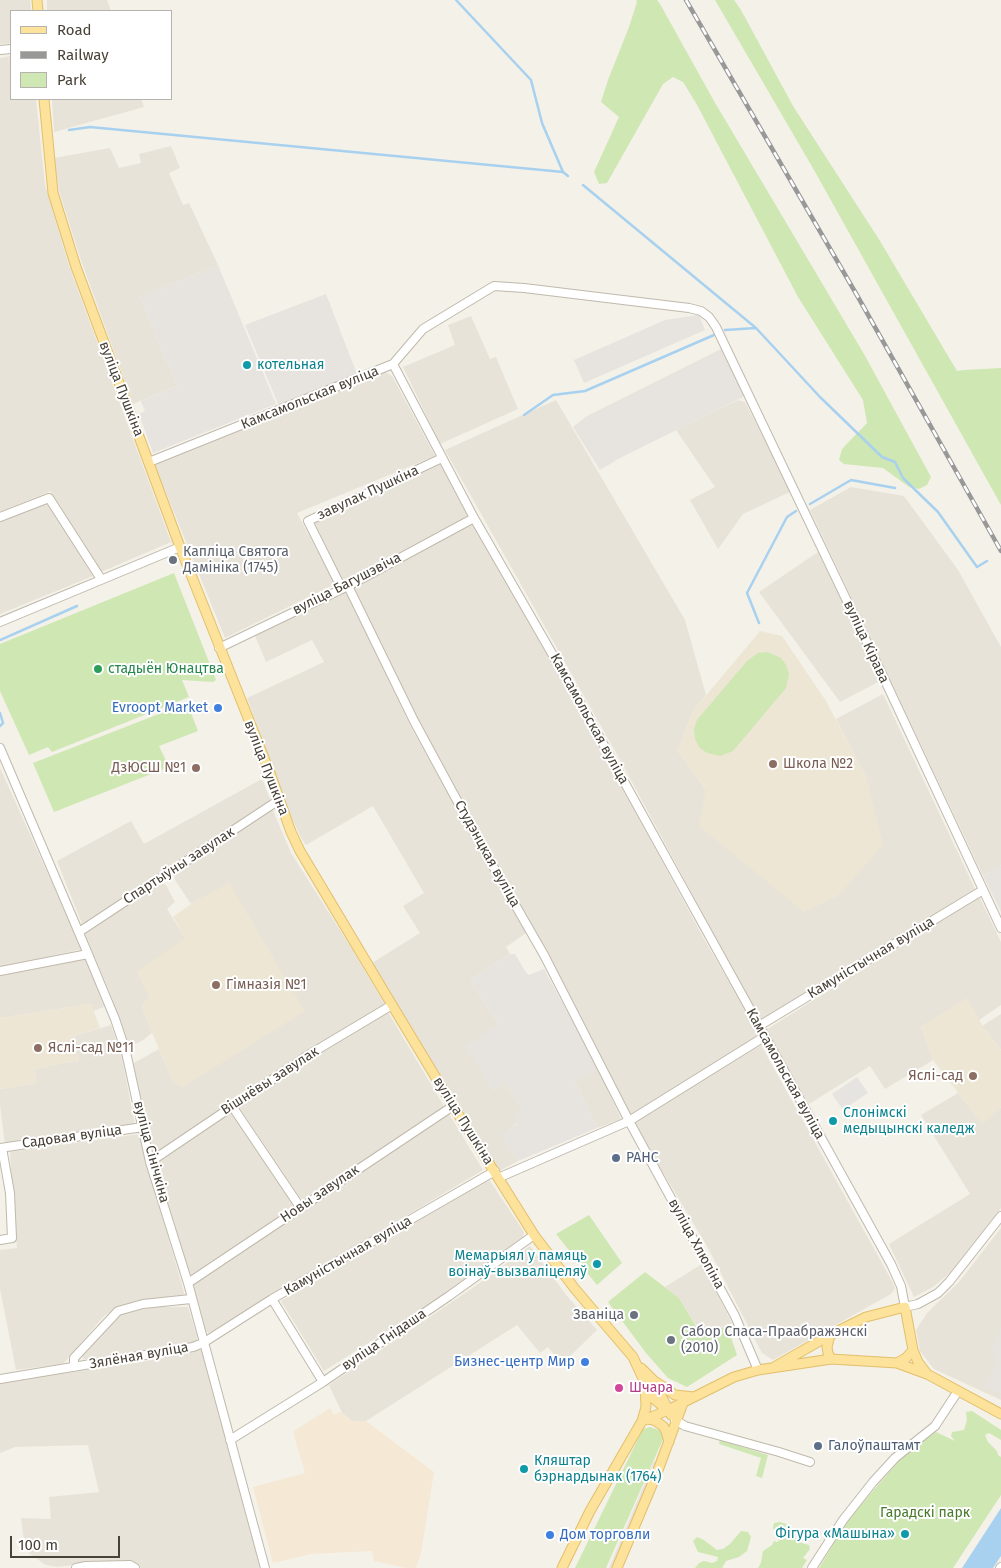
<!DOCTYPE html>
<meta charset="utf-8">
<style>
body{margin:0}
#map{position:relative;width:1001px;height:1568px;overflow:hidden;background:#f4f1e9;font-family:"Fira Sans",sans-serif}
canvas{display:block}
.legend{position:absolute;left:10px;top:10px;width:162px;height:90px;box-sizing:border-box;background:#fff;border:1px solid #b6b3af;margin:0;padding:6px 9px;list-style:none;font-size:15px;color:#484238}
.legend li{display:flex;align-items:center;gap:10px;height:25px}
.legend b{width:25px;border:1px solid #b6b3af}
.scale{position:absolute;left:10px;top:1536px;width:110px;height:22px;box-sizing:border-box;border:2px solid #484238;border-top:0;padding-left:6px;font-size:15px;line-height:18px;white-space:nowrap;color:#484238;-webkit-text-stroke:4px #fff;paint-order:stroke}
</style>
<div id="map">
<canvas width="1001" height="1568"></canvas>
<ul class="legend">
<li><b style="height:6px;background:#fce29b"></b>Road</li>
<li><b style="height:6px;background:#989898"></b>Railway</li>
<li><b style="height:14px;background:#cfe7b3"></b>Park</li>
</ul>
<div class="scale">100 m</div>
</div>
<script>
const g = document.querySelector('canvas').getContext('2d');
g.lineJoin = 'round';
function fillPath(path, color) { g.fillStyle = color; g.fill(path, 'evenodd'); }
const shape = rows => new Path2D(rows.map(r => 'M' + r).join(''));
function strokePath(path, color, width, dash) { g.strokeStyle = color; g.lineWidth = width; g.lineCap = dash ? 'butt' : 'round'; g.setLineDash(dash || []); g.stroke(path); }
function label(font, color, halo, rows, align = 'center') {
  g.font = font + ' "Fira Sans",sans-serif'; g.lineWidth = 4; g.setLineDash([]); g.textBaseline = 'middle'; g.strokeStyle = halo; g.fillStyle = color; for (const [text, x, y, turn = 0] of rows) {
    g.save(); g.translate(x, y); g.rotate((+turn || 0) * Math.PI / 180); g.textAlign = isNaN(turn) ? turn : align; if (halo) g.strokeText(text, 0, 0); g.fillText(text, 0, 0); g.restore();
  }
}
const residential = shape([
 [0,0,30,0,31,11,11,11,11,43,0,44],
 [47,0,107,0,111,11,47,11],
 [11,56,11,99,36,99,45,185,69,266,171,542,101,572,54,499,51,491,0,512,0,58],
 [52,99,141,99,144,107,54,132],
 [171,146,180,168,169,173,183,205,189,203,218,265,140,297,177,386,133,404,81,260,59,191,54,158,110,148,119,168,141,163,139,154],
 [471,316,490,359,496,357,518,409,440,444,403,367,455,345,448,325],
 [385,372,392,376,435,456,297,513,335,584,225,638,154,463],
 [556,400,685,620,706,695,693,711,678,751,706,790,866,777,836,719,883,694,975,889,887,945,766,1019,760,1020,619,758,445,450],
 [738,400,745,402,792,491,743,514,718,549,690,500,715,487,676,430],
 [441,464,468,516,343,582,314,521],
 [851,487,904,496,958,570,1001,647,1001,865,983,876,810,510],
 [48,502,93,576,0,614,0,520],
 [473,523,630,802,704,939,760,1035,630,1115,545,950,445,772,394,673,353,586],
 [818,552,880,681,840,702,759,592],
 [346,590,411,727,526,933,506,947,510,954,470,980,498,1024,493,1091,505,1083,521,1108,517,1123,502,1135,518,1161,499,1171,372,963,420,933,403,906,424,893,373,806,306,845,300,836,288,809,247,698,324,662,312,640,266,662,255,636],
 [0,768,82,949,0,968],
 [260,780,263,781,271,802,83,926,57,861,131,821,144,844],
 [272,808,291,853,352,949,385,1005,383,1008,318,1044,159,1150,155,1149,150,1142,132,1064,159,1049,174,1083,229,884,191,904,175,880,174,875],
 [161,883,166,885,175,902,167,909,185,938,150,998,142,1005,152,1033,142,1041,128,1047,111,995,85,934],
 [979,896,1001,942,1001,1005,979,1020,967,999,921,1027,933,1060,885,1089,870,1066,809,1104,766,1030],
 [85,956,104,1007,93,1011,91,1004,0,1018,0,973],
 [388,1012,445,1108,306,1200,300,1198,239,1107,311,1059],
 [1001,1014,1001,1050,982,1026],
 [111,1025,122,1058,135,1126,5,1145,0,1105,0,1089,36,1083,34,1069,79,1060,74,1036],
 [761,1045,893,1283,895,1288,891,1294,773,1360,762,1353,708,1248,633,1122],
 [598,1068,621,1119,597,1128,574,1080],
 [958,1093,982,1123,1001,1107,1001,1208,951,1272,933,1287,914,1297,889,1244,970,1194,921,1115],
 [232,1112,295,1207,191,1275,188,1274,156,1169,156,1164],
 [449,1114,483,1170,209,1333,205,1330,192,1285],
 [139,1134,185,1296,183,1298,145,1300,116,1308,104,1316,63,1364,16,1370,0,1289,0,1250,17,1248,10,1152],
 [488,1178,524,1232,523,1237,442,1296,324,1371,281,1301],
 [1001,1228,1001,1400,934,1369,920,1351,916,1330,927,1313,959,1282],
 [530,1246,567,1296,597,1330,562,1364,548,1347,540,1353,517,1325,366,1421,352,1421,342,1413,329,1385,474,1287],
 [702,1264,732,1323,703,1336,679,1298,665,1287],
 [153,1307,188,1307,197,1336,197,1340,195,1342,88,1359,83,1359,82,1356,115,1319,122,1314],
 [200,1349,203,1352,239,1486,258,1549,260,1568,138,1568,88,1563,57,1567,46,1565,31,1555,25,1548,21,1518,51,1519,49,1497,99,1492,88,1445,15,1447,0,1453,0,1383,141,1362]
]);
const commercial = shape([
 [330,1408,334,1415,340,1412,352,1421,366,1421,434,1472,421,1553,416,1568,407,1568,374,1561,372,1551,311,1554,273,1563,253,1487,305,1473,295,1439,294,1431]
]);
const industrial = shape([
 [218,265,276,404,153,453,139,414,145,411,141,401,177,386,140,297],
 [326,294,357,374,279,406,245,325],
 [699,315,705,330,584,383,574,360,665,320],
 [721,349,745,396,620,458,600,470,573,427,587,416],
 [1001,865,1001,912,983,876],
 [510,954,515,954,525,971,529,975,544,969,598,1068,574,1080,597,1128,518,1161,501,1135,517,1124,513,1115,521,1108,505,1083,493,1091,465,1046,498,1024,470,980],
 [1001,1327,1001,1394,984,1385,995,1364,991,1345]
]);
const education = shape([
 [760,631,782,636,826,701,866,777,883,845,838,896,804,912,699,826,706,790,678,751,693,711],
 [229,883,305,1011,183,1087,174,1083,152,1033,142,1005,150,998,137,972,185,938,173,917,191,904],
 [967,998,985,1030,1001,1050,1001,1107,982,1124,933,1060,921,1027],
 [91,1004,100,1028,74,1036,79,1060,34,1069,36,1083,0,1089,0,1018]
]);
const green = shape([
 [636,0,657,0,660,4,714,101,864,354,931,477,927,485,919,489,909,487,883,468,844,464,839,460,842,449,867,423,863,400,798,297,696,103,683,82,673,77,663,84,607,183,599,184,594,172,619,117,601,102,608,80,629,27,637,2],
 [715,0,734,0,741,10,793,106,880,241,957,371,964,370,1001,368,1001,505,814,170],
 [174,573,216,680,213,682,182,680,189,697,52,752,48,747,29,755,0,691,0,644],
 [768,652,781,658,786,665,789,674,786,688,733,751,720,756,707,753,699,747,695,739,694,729,697,720,747,661,758,653],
 [187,703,198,731,159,746,169,767,54,812,33,763],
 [589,1215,622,1263,597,1285,556,1234],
 [645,1272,679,1298,702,1336,727,1326,737,1355,687,1387,668,1378,646,1353,608,1302],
 [972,1411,1001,1430,1001,1440,989,1433,985,1435,988,1442,997,1451,998,1455,1001,1457,1001,1495,953,1568,819,1568,848,1520,903,1456,936,1432,955,1441,951,1436,952,1432,964,1430,967,1420,966,1412],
 [650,1427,659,1430,664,1437,606,1568,575,1568,643,1429],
 [720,1440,768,1455,762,1478,756,1476,761,1458,719,1444],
 [780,1522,786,1524,792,1530,798,1542,809,1545,810,1549,803,1558,807,1560,802,1568,758,1568,761,1563,763,1551,772,1545,774,1541,777,1542,779,1541,773,1528,774,1523],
 [741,1531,748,1532,751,1537,747,1551,739,1557,726,1561,722,1568,695,1568,699,1563,704,1561,712,1563,717,1561,718,1557,698,1552,693,1541,697,1537,704,1540,717,1550,723,1549,730,1544]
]);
const parking = shape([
 [857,1077,868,1093,843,1110,832,1094],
 [654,1461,659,1463,614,1568,609,1568]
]);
const water = shape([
 [1001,1508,1001,1556,993,1568,962,1568]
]);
const stream = shape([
 [456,0,531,80,542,123,563,172],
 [69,130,90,127,563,172,568,176],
 [583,185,756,328,820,397,882,457,895,462,903,478,938,512,977,567,987,561],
 [725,330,756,328],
 [524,415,553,395,585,391,714,335],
 [810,504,851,480,895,488],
 [759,623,747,593,787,517,796,511],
 [0,640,77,606],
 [0,713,3,723,0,726]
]);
const minor = shape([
 [0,50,11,49],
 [393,364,423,329,494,286,524,288,689,308,701,311,709,317,716,327,881,672,1001,928],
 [149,462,393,364,474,518,585,711,891,1264,901,1286,905,1307,918,1304,938,1293,949,1282,1001,1216],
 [0,517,49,498,101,579],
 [348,586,414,721,486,854,544,955,629,1121,735,1316,758,1370],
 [342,589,308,521,442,458],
 [0,622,180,547],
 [219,648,348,586,474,518],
 [0,748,88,954,115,1019,126,1052,150,1162,188,1283,265,1568],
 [79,932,279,800],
 [0,971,88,954],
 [759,1026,983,890],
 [232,1106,300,1207],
 [0,1148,143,1127],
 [150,1162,310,1054,392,1005],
 [498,1178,629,1121,764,1037],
 [0,1240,12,1238,10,1193,2,1148],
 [188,1283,453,1106],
 [272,1299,323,1382],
 [74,1367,74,1358,118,1311,143,1304,191,1299],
 [0,1379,193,1347,203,1343,272,1299,495,1171],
 [675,1420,685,1426,779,1452,810,1462],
 [230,1440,323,1382,449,1296,534,1235],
 [76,1568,86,1566,130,1565,135,1568],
 [812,1568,843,1520,873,1482,895,1458,935,1426,958,1391],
 [1000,1568,1001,1567]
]);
const major = shape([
 [37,0,38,11],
 [44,99,53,193,76,267,180,547,270,773,291,832,300,851,392,1005,453,1106,534,1235,575,1289,633,1357,645,1383,646,1407,642,1421,590,1511,562,1568],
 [830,1335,827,1347,828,1353,831,1359],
 [897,1363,927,1374],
 [776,1366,830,1335,866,1317,905,1307,913,1350,918,1362,927,1374,1001,1414],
 [641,1368,653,1380,671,1415],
 [656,1382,675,1395,694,1397],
 [646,1386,653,1398,665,1408],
 [647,1419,654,1420,663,1426,666,1431,669,1442],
 [642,1421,668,1410,734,1377,758,1370,831,1359,897,1363,906,1358,913,1350],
 [617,1568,657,1473,683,1403]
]);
const rail = shape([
 [686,0,858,297,1001,551]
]);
const markers = [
 [247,365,5,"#0f9aa8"],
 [173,560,5,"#6b7280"],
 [98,669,5,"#2e9e5b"],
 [218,708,5,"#3f7fe0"],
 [773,764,5,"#8d6e63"],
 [196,768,5,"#8d6e63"],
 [216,985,5,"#8d6e63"],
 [38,1048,5,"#8d6e63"],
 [973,1076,5,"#8d6e63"],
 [833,1121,5,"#0f9aa8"],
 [616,1158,5,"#5c6f8a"],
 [597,1264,5,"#0f9aa8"],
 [634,1315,5,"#6b7280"],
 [671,1340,5,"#6b7280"],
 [585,1362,5,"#3f7fe0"],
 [619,1388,5,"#d1479c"],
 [818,1446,5,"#5c6f8a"],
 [524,1469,5,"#0f9aa8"],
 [905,1534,5,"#0f9aa8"],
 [550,1535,5,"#3f7fe0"]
];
const cultureNames = [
 ["котельная",257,365],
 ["Слонімскі",843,1113],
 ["медыцынскі каледж",843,1129],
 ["Мемарыял у памяць",587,1256,"right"],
 ["воінаў-вызваліцеляў",587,1272,"right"],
 ["Кляштар",534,1461],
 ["бэрнардынак (1764)",534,1477],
 ["Фігура «Машына»",895,1534,"right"]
];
const streetNames = [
 ["вуліца Пушкіна",121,389,69],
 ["Камсамольская вуліца",310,398,-22],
 ["завулак Пушкіна",368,493,-25],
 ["вуліца Багушэвіча",347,584,-27],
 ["вуліца Кірава",866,642,65],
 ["Камсамольская вуліца",589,719,61],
 ["вуліца Пушкіна",266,768,69],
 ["Студэнцкая вуліца",487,854,61],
 ["Спартыўны завулак",179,866,-33],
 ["Камуністычная вуліца",871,958,-31],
 ["Камсамольская вуліца",785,1074,61],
 ["Вішнёвы завулак",270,1081,-33],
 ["вуліца Пушкіна",463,1121,58],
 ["Садовая вуліца",72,1137,-8],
 ["вуліца Сінічкіна",151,1152,75],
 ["Новы завулак",320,1194,-34],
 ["вуліца Хлюпіна",696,1244,61],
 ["Камуністычная вуліца",348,1256,-30],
 ["вуліца Гнідаша",384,1340,-34],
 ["Зялёная вуліца",139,1356,-10]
];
const worshipNames = [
 ["Капліца Святога",183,552],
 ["Дамініка (1745)",183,568],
 ["Званіца",624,1315,"right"],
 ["Сабор Спаса-Праабражэнскі",681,1332],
 ["(2010)",681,1348]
];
const leisureNames = [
 ["стадыён Юнацтва",108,669]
];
const shopNames = [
 ["Evroopt Market",208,708],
 ["Бизнес-центр Мир",575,1362],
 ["Дом торговли",560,1535,"left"]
];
const educationNames = [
 ["Школа №2",783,764],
 ["ДзЮСШ №1",186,768,"right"],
 ["Гімназія №1",226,985],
 ["Яслі-сад №11",48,1048],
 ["Яслі-сад",963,1076,"right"]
];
const serviceNames = [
 ["РАНС",626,1158],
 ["Галоўпаштамт",828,1446]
];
const hotelNames = [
 ["Шчара",629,1388]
];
const parkNames = [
 ["Гарадскі парк",925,1513]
];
fillPath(residential, '#e8e3d8');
fillPath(commercial, '#f5e8d5');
fillPath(industrial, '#e7e3de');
fillPath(education, '#ede6d4');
fillPath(green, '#cfe7b3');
fillPath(parking, '#e6e4e1');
fillPath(water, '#a8d1ef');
strokePath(stream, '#a8d1ef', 2.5);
strokePath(minor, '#c0b9ac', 10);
strokePath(major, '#e2bf6a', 11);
strokePath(minor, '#fff', 8);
strokePath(major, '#fce29b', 9);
strokePath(rail, '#989898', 4.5);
strokePath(rail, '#fff', 2.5, [8]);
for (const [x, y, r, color] of markers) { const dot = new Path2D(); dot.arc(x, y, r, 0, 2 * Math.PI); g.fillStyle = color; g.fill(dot); strokePath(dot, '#fff', 2); }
label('14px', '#0d838f', '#fff', cultureNames, 'left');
label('14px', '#484238', '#fff', streetNames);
label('14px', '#5b616d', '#fff', worshipNames, 'left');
label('14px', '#27864d', '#fff', leisureNames, 'left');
label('14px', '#366cbe', '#fff', shopNames, 'right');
label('14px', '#785e54', '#fff', educationNames, 'left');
label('14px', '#4e5e75', '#fff', serviceNames, 'left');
label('14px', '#b23c85', '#fff', hotelNames, 'left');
label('14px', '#48792b', '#fff', parkNames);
</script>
